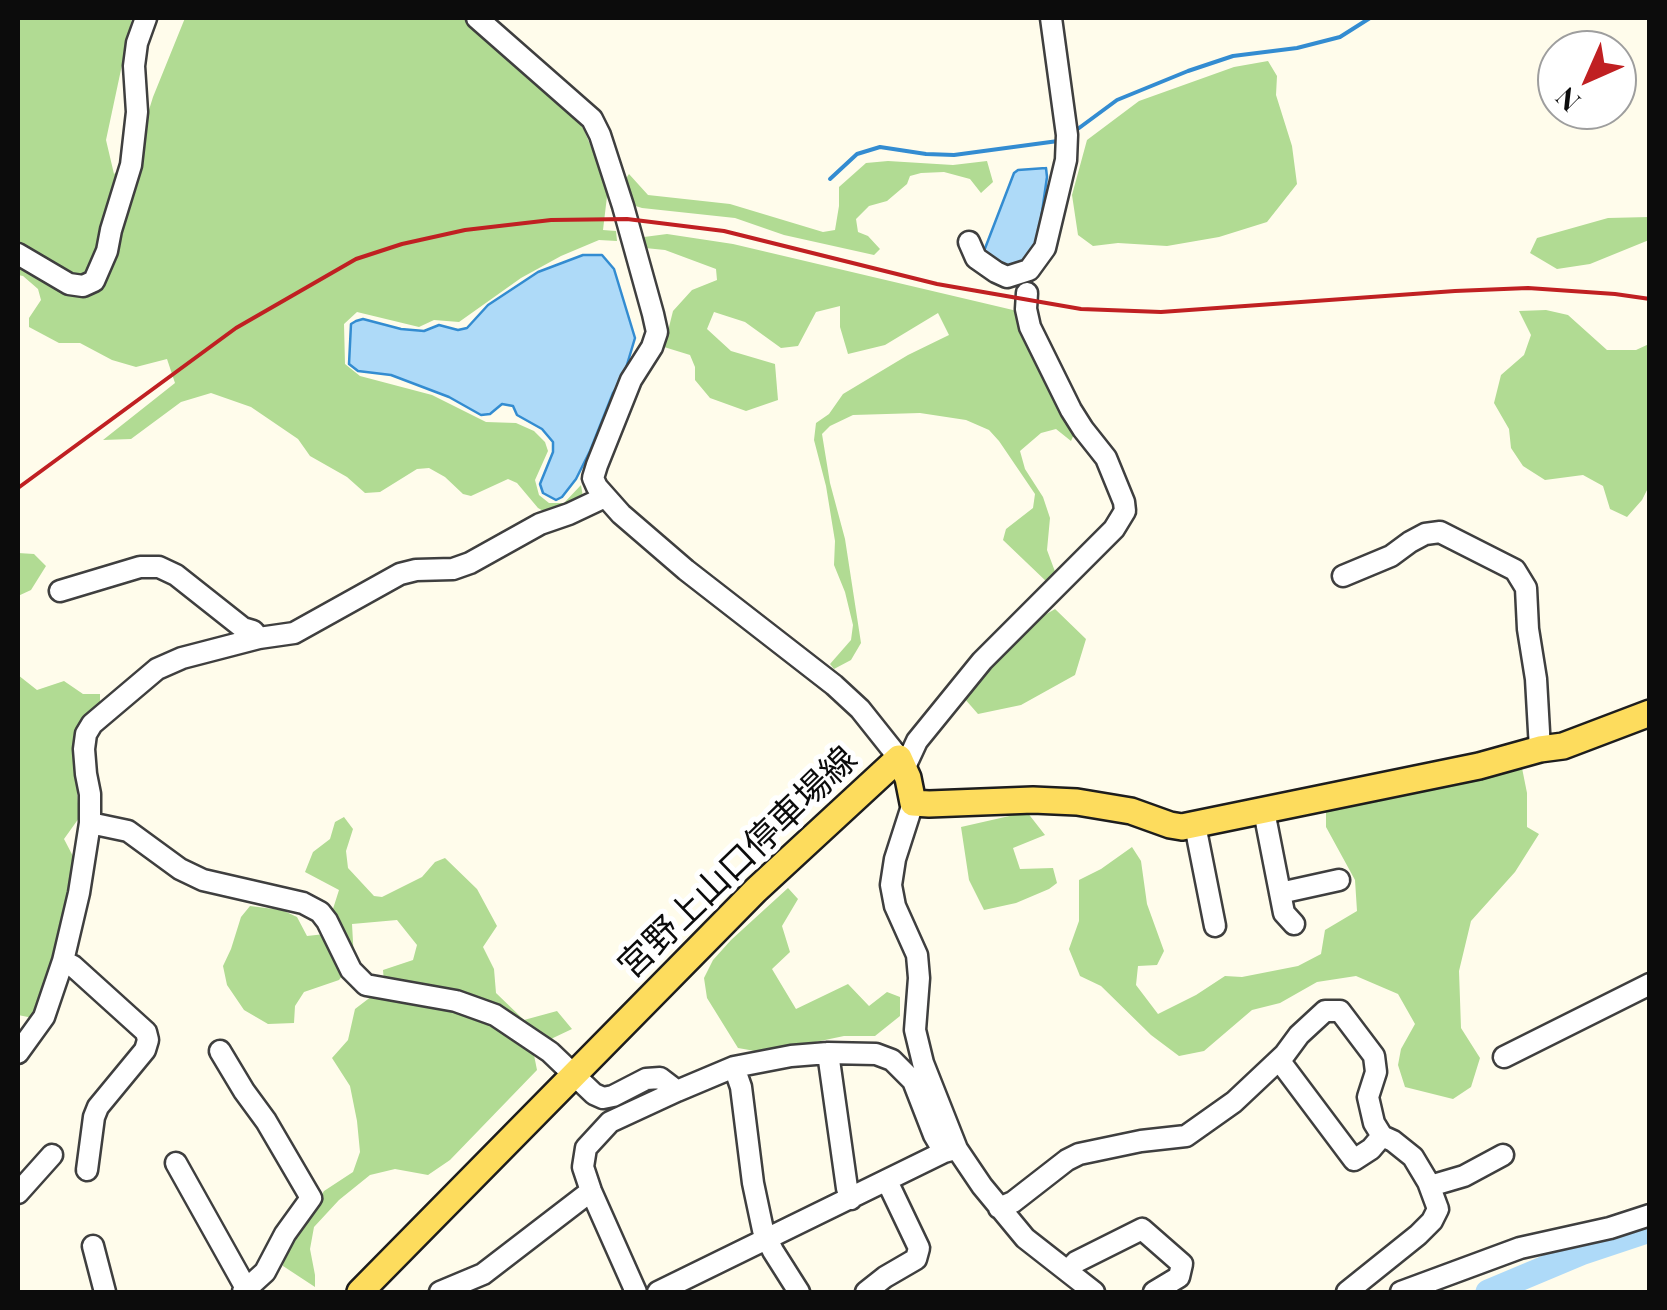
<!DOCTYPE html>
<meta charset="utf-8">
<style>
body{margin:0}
#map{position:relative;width:1667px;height:1310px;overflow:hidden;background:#fffceb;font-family:"Playfair Display",serif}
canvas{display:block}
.frame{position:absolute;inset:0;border:20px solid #0c0c0c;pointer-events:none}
.north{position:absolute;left:1537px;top:30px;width:100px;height:100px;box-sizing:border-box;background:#fff;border:2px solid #9e9e9e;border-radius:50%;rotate:225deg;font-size:28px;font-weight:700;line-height:40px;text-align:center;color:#0c0c0c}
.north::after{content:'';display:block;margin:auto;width:35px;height:45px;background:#c02022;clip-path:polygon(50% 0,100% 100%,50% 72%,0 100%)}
</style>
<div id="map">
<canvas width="1667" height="1310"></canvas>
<div class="frame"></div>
<div class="north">N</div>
</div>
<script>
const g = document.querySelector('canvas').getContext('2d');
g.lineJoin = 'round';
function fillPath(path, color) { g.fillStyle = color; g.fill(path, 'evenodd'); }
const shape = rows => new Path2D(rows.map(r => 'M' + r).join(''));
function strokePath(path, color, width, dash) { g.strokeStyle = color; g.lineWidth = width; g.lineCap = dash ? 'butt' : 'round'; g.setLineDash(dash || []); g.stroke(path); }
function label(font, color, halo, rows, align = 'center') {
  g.font = font + ' "Playfair Display","Noto Sans JP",serif'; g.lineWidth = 10; g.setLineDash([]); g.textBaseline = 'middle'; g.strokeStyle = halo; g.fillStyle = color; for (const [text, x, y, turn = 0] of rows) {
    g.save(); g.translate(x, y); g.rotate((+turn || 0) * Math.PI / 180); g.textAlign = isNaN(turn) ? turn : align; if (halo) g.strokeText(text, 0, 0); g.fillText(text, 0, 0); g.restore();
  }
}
const forest = shape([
 [18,18,132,18,106,140,114,174,135,155,153,97,185,18,468,18,569,107,584,130,608,188,603,230,616,231,617,241,599,240,561,256,521,278,459,322,434,320,419,327,357,312,344,324,345,364,360,376,432,395,486,422,516,423,534,431,545,442,548,451,535,480,539,495,549,503,564,503,581,485,583,497,547,513,538,508,517,483,508,479,471,496,463,494,445,477,429,468,417,469,380,492,365,493,347,477,310,456,298,439,251,407,211,393,181,402,131,439,103,440,175,383,167,359,136,367,112,360,80,343,59,343,29,327,29,318,41,300,38,289,23,276,18,275],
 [1268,61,1277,76,1276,95,1292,146,1297,184,1267,222,1219,237,1167,246,1118,243,1093,246,1078,235,1072,195,1087,140,1139,101,1234,67],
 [888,161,953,165,987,161,993,182,981,193,970,179,944,172,921,173,910,176,907,184,887,201,869,206,856,219,858,232,868,236,880,249,874,255,784,235,735,218,642,208,629,204,623,183,629,174,648,195,730,204,823,232,835,230,839,206,839,187,866,163],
 [1649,217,1649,240,1590,264,1557,269,1530,253,1537,238,1608,218],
 [667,234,733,244,1013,310,1021,315,1075,432,1071,441,1056,429,1041,433,1020,451,1025,469,1043,497,1050,518,1047,550,1057,577,1049,584,1003,540,1006,529,1033,508,1035,494,999,441,989,430,966,420,920,413,853,415,830,426,822,434,830,483,845,539,861,643,851,660,834,669,830,664,851,640,853,625,845,592,834,565,835,541,826,486,814,440,816,423,829,414,843,394,908,355,949,335,938,313,885,345,848,354,840,327,840,306,816,312,798,346,781,348,745,322,714,312,707,329,731,351,775,364,778,400,746,411,710,398,695,380,695,367,690,355,664,347,673,311,692,290,717,280,716,269,665,250,645,248,644,237],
 [1546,310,1568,315,1607,350,1636,350,1649,344,1649,486,1642,500,1627,517,1610,509,1603,486,1583,475,1545,480,1523,466,1511,448,1509,429,1494,403,1501,375,1524,355,1531,335,1519,311],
 [18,553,34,554,46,566,31,590,18,596],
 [1055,609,1086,639,1075,675,1021,705,978,714,964,698,983,672,1038,619],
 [18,675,37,690,64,681,83,694,100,694,100,706,81,728,75,761,79,818,64,839,76,862,59,938,33,1018,18,1015],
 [1521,763,1527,793,1527,827,1539,834,1515,872,1471,921,1459,971,1461,1028,1480,1058,1471,1087,1453,1099,1405,1087,1398,1065,1401,1049,1415,1024,1398,994,1356,976,1317,982,1280,1003,1252,1010,1204,1051,1179,1056,1151,1035,1101,986,1080,976,1069,949,1079,921,1079,880,1101,869,1132,847,1141,861,1147,904,1164,951,1157,965,1138,966,1136,985,1158,1014,1196,995,1225,976,1242,977,1298,966,1321,954,1325,930,1357,911,1355,880,1326,827,1326,808],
 [1027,812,1045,835,1013,848,1020,869,1053,868,1057,883,1049,889,1016,903,984,910,969,880,961,827],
 [344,817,353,829,346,851,348,868,374,896,382,897,422,877,435,862,445,858,477,889,497,926,483,947,494,969,496,993,524,1020,557,1011,572,1029,553,1038,534,1055,537,1070,450,1160,428,1175,395,1169,370,1175,339,1200,314,1227,310,1249,315,1275,315,1287,283,1266,284,1253,324,1191,353,1172,360,1152,357,1121,350,1086,332,1058,348,1040,355,1009,372,996,384,982,383,970,413,960,417,945,397,920,352,924,354,960,339,980,304,992,295,1006,294,1023,268,1024,244,1010,227,985,223,966,231,949,241,917,250,906,282,910,297,917,307,936,325,934,339,890,305,872,313,852,330,839,335,822],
 [788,888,798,899,782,926,790,952,772,969,796,1009,848,984,869,1006,887,992,900,997,900,1016,875,1036,844,1036,801,1045,755,1051,738,1048,707,998,704,978,713,960,731,940]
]);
const water = shape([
 [1046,168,1047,177,1038,240,1024,262,1006,267,997,263,984,251,1014,173,1018,170,1046,168],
 [583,255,602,255,614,269,635,338,623,378,613,393,590,451,576,479,562,497,556,500,543,493,540,484,553,452,553,442,542,429,517,415,513,406,502,404,490,414,481,415,449,397,391,375,358,371,349,364,351,324,356,321,363,319,401,329,424,331,439,325,458,330,467,328,488,305,538,272,583,255]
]);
const stream = shape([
 [1075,131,1117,100,1188,71,1233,56,1297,48,1340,37,1370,18],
 [830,179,857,154,880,147,926,154,954,155,1058,141]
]);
const river = shape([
 [1488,1292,1581,1253,1650,1230]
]);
const minor = shape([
 [477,18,592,119,600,135,623,206,653,314,657,332,652,347,631,380,597,465,593,478,597,487,621,514,686,570,834,685,860,709,899,758],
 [969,242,976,258,996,272,1007,277,1029,270,1045,248,1066,160,1067,135,1051,18],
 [18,254,69,284,83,286,94,281,107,251,111,230,131,165,137,112,134,66,137,43,146,18],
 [1343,576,1391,556,1410,542,1425,534,1440,532,1515,570,1526,588,1528,629,1536,679,1540,749],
 [60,591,140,567,159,567,176,575,243,628,253,631,259,638],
 [904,769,917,741,982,661,1114,529,1125,511,1124,502,1106,458,1083,429,1071,410,1030,327,1026,309,1027,293],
 [913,803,895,859,891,885,895,906,917,955,919,978,915,1030,923,1063,957,1149,982,1186,1025,1238,1094,1292],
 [1264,811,1284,913,1294,924],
 [90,823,128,831,180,869,203,880,303,903,320,912,327,921,351,970,366,985,456,1001,495,1015,550,1052,594,1094,603,1098,613,1096,646,1079,660,1078,677,1091],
 [1195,825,1215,926],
 [1280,893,1339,880],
 [63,961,73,966,146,1032,148,1040,145,1050,98,1107,94,1117,87,1170],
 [220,1051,244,1091,266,1121,311,1198,285,1234,265,1272,243,1292],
 [18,1053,44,1017,63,961,79,893,90,823,90,794,86,774,84,749,86,734,92,724,157,669,182,658,259,638,294,633,400,574,416,570,453,569,470,563,540,524,569,514,605,497],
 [828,1053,847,1188,851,1199],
 [1504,1057,1650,984],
 [1279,1060,1354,1160,1371,1149,1382,1136],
 [734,1067,741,1087,753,1183,763,1230,773,1251,799,1292],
 [176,1163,247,1290],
 [1430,1186,1464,1176,1503,1155],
 [18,1193,52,1155],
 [999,1208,1013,1202,1067,1160,1079,1154,1141,1141,1186,1136,1234,1102,1285,1054,1299,1035,1325,1011,1340,1011,1374,1056,1376,1072,1368,1097,1374,1123,1382,1136,1393,1141,1413,1157,1428,1182,1438,1209,1432,1221,1418,1235,1347,1292],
 [93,1246,105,1292],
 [1068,1270,1076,1262,1142,1229,1182,1264,1179,1277,1154,1292],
 [440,1292,483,1274,591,1191],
 [636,1292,591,1191,583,1167,586,1148,610,1122,677,1091,734,1067,791,1056,828,1053,876,1054,892,1060,913,1081,934,1135,944,1152],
 [658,1292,944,1152,955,1149],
 [866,1292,885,1277,916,1259,919,1248,887,1181],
 [1401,1292,1520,1248,1610,1228,1650,1215]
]);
const major = shape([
 [360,1292,756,890,899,758,908,778,913,803,929,804,1033,800,1077,802,1131,811,1170,825,1182,827,1479,766,1540,749,1563,746,1650,713]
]);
const rail = shape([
 [18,488,236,328,356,259,402,244,465,230,551,220,627,219,724,231,937,284,1081,309,1161,312,1455,291,1528,288,1615,294,1650,299]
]);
const streetNames = [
 ["宮野上山口停車場線",738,863,-44]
];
fillPath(forest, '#b1db93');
fillPath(water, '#aedaf8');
strokePath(water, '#338cd1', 2.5);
strokePath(stream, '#338cd1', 4);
strokePath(river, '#aedaf8', 25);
strokePath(minor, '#3f3f3f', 25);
strokePath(major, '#1d1d1d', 30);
strokePath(minor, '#fff', 20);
strokePath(major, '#fddc5d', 25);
strokePath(rail, '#c02022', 4);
label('35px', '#0c0c0c', '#fff', streetNames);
</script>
